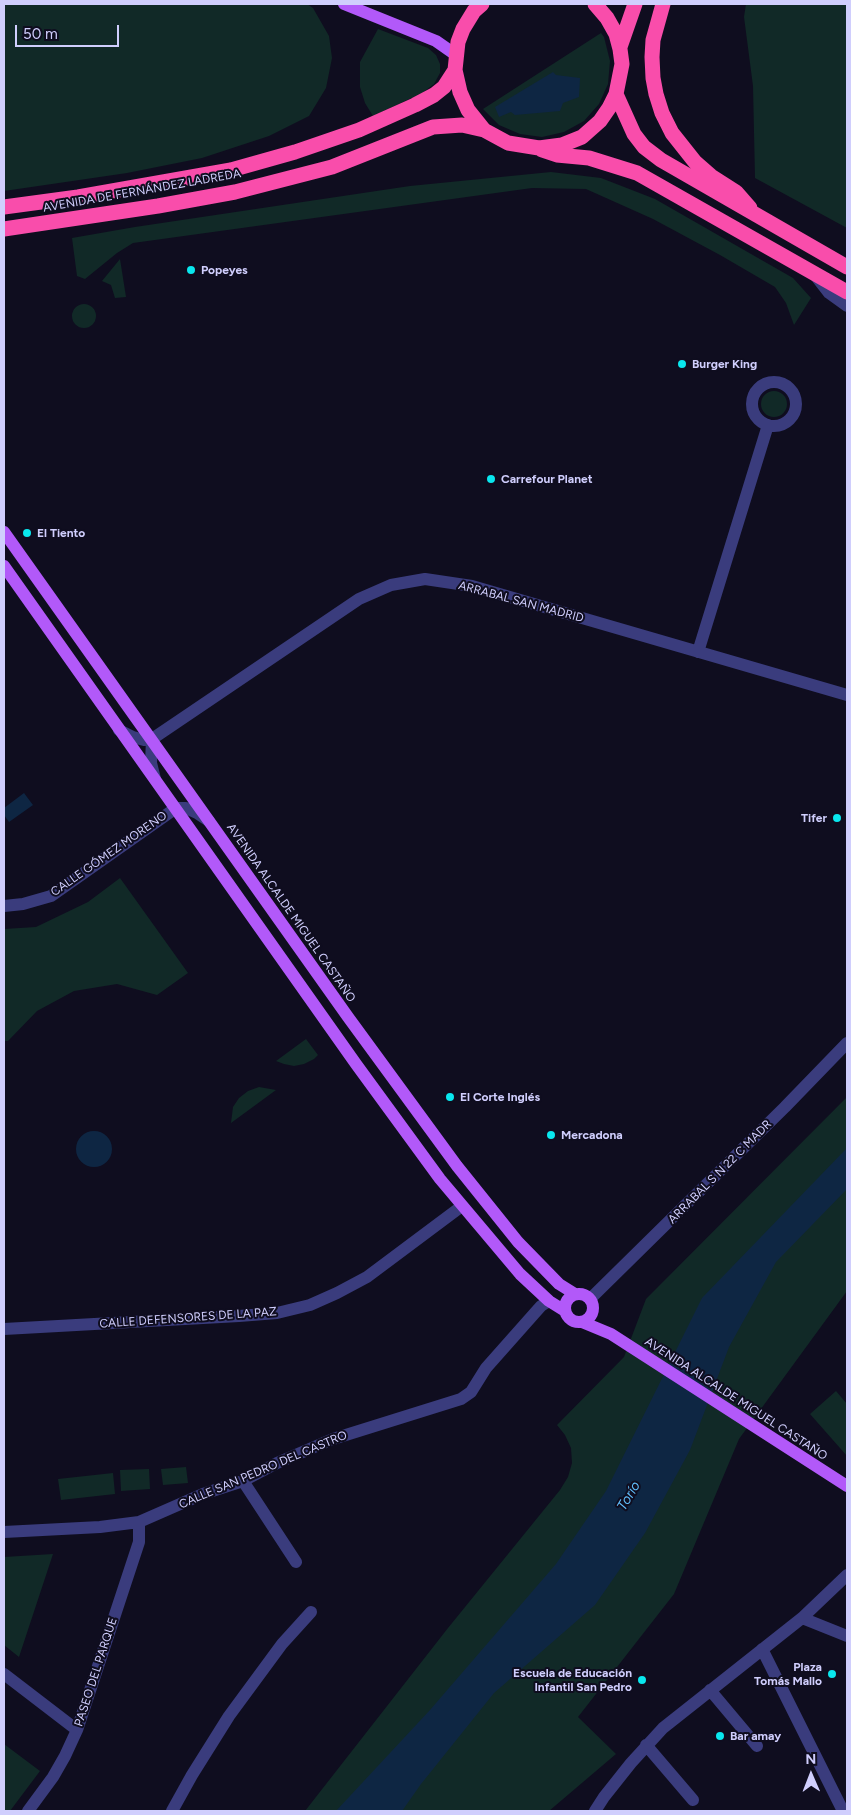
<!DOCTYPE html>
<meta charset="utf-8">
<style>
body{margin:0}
#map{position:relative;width:851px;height:1815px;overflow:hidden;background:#0f0d1f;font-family:Figtree,sans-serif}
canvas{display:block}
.frame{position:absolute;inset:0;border:5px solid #d0cefd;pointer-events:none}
.north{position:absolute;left:786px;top:1750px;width:50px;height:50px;-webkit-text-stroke:4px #0f0d1f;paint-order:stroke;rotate:359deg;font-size:14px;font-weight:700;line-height:20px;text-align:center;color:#d0cefd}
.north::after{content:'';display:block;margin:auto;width:18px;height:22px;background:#d0cefd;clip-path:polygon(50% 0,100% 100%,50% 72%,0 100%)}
.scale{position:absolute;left:15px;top:25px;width:104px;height:22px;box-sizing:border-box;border:2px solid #d0cefd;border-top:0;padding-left:6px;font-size:15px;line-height:18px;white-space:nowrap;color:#d0cefd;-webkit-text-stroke:4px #0f0d1f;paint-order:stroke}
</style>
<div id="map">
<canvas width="851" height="1815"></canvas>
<div class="frame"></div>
<div class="north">N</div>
<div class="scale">50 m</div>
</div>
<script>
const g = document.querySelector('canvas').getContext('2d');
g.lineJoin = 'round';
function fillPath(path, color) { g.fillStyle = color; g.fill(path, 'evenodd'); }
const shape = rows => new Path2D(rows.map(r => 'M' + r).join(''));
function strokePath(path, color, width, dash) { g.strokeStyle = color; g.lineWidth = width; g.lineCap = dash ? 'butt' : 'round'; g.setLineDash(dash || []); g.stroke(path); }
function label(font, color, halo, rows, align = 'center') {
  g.font = font + ' Figtree,sans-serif'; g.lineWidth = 4; g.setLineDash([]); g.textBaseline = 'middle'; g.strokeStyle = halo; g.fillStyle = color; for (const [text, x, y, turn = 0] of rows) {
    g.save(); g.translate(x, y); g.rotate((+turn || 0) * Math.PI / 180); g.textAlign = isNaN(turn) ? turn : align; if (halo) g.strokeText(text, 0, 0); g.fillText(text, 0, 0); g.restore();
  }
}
const green = shape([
 [4,4,307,4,313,8,329,36,332,58,326,88,309,116,269,136,202,158,127,173,4,191],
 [746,4,847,4,847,228,755,178,753,86,744,17],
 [378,29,428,48,436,55,440,64,440,73,434,84,422,93,373,116,365,103,360,87,360,62],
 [601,33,604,37,610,61,608,84,599,104,584,121,564,132,542,137,520,134,499,125,483,109],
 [551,172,601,178,655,199,793,278,811,298,794,325,786,303,775,287,720,255,653,219,586,189,532,188,133,243,117,253,85,279,77,276,72,238,135,227,410,186],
 [120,259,126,297,115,298,111,285,102,281],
 '72 316a12 12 0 1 1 24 0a12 12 0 1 1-24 0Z',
 '761 404a13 13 0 1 1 26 0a13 13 0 1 1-26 0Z',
 [120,878,188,973,157,995,117,984,74,991,37,1011,8,1041,4,1041,4,929,36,927,88,902],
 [306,1039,318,1055,314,1059,304,1064,294,1066,284,1064,276,1061],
 [259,1087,276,1090,231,1123,233,1107,239,1098,248,1091],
 [847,1097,847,1291,739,1439,674,1594,578,1717,616,1754,549,1811,305,1811,448,1628,560,1490,568,1477,572,1463,571,1448,565,1435,557,1425,624,1357,646,1299],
 [836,1391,847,1404,847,1456,810,1414],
 [186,1467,188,1483,163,1485,161,1469],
 [149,1469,150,1489,121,1491,120,1470],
 [113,1473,115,1494,61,1500,58,1479],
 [53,1554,19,1657,4,1645,4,1557],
 [4,1744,40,1771,10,1811,4,1811]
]);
const water = shape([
 [553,72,556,75,580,78,579,97,563,103,560,111,515,115,511,112,499,117,495,107],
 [24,793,33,805,9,822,4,815,4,808],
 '76 1149a18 18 0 1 1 36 0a18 18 0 1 1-36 0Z',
 [847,1148,847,1189,776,1262,729,1347,690,1450,645,1533,595,1605,494,1693,421,1784,402,1811,336,1811,430,1710,556,1564,606,1491,702,1298]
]);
const minor = shape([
 [815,275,829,293,847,306],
 '752 404a22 22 0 1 1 44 0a22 22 0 1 1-44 0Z',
 [698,652,768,425],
 [119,730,133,737,144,740,152,739],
 [152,739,359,599,391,585,425,579,472,586,847,695],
 [152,739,151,763,155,779],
 [4,906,23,904,51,896,176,808,186,808,197,813,209,821],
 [590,1299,785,1107,847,1043],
 [4,1329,239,1316,277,1313,310,1305,337,1293,367,1277,462,1206],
 [243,1481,296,1562],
 [4,1532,100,1527,139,1522,203,1494,243,1481,277,1463,333,1439,461,1399,471,1392,486,1368,533,1315,541,1306,549,1301],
 [802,1618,847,1636],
 [762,1649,843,1811],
 [4,1674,77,1730],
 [710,1690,757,1746],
 [646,1745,693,1800],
 [28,1811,53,1777,65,1756,77,1730,139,1542,139,1522],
 [172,1811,192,1775,229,1716,282,1644,311,1612],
 [595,1811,604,1797,631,1763,663,1728,802,1618,847,1575]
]);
const major = shape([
 [344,4,436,41,456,55],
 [4,532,348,1017,457,1166,518,1242,559,1284,575,1294],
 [4,566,356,1064,440,1179,520,1274,549,1301,565,1311],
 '565 1308a14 14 0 1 1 28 0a14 14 0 1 1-28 0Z',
 [582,1322,611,1334,847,1486]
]);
const highway = shape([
 [482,4,474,11,463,29,458,42,455,70,460,92,468,110,484,130,508,143,539,148,562,145,582,137,600,121,609,108,616,94,622,64,620,49,616,34,607,18,595,4],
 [663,4,653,40,652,57,653,78,656,94,662,113,672,133,695,162,711,176,736,192,750,208],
 [620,47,635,4],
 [616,94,634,134,644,147,661,160,847,267],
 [542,150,557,155,589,158,637,173,847,292],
 [4,207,78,197,231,170,295,152,359,130,415,105,434,95,444,87,455,70],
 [4,229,158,206,235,192,332,167,433,127,462,125,484,130]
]);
const markers = [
 [191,270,5,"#09e7ee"],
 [682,364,5,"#09e7ee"],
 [491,479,5,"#09e7ee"],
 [27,533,5,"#09e7ee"],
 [837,818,5,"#09e7ee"],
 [450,1097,5,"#09e7ee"],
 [551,1135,5,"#09e7ee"],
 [832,1674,5,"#09e7ee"],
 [642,1680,5,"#09e7ee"],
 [720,1736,5,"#09e7ee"]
];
const streetNames = [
 ["AVENIDA DE FERNÁNDEZ LADREDA",142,191,-10],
 ["ARRABAL SAN MADRID",521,602,15],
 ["CALLE GÓMEZ MORENO",109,854,-35],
 ["AVENIDA ALCALDE MIGUEL CASTAÑO",291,913,55],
 ["ARRABAL S N 22 C MADR",720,1172,-45],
 ["CALLE DEFENSORES DE LA PAZ",188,1318,-4],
 ["AVENIDA ALCALDE MIGUEL CASTAÑO",736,1399,33],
 ["CALLE SAN PEDRO DEL CASTRO",263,1470,-23],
 ["PASEO DEL PARQUE",96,1672,-72]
];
const poiNames = [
 ["Popeyes",201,270],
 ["Burger King",692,364],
 ["Carrefour Planet",501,479],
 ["El Tiento",37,533],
 ["Tifer",827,818,"right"],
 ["El Corte Inglés",460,1097],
 ["Mercadona",561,1135],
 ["Plaza",822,1667,"right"],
 ["Tomás Mallo",822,1681,"right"],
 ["Escuela de Educación",632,1673,"right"],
 ["Infantil San Pedro",632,1687,"right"],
 ["Bar amay",730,1736]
];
const waterNames = [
 ["Torío",629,1496,-59]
];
fillPath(green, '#112927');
fillPath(water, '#0e2643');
strokePath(minor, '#3a3c7d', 12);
strokePath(major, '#b259f9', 12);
strokePath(highway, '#f94dab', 15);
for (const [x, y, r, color] of markers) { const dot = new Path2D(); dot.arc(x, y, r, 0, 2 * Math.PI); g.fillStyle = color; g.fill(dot); strokePath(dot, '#0f0d1f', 2); }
label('12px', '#d0cefd', '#0f0d1f', streetNames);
label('bold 12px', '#d0cefd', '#0f0d1f', poiNames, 'left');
label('italic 14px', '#60bcf9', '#0f0d1f', waterNames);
</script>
